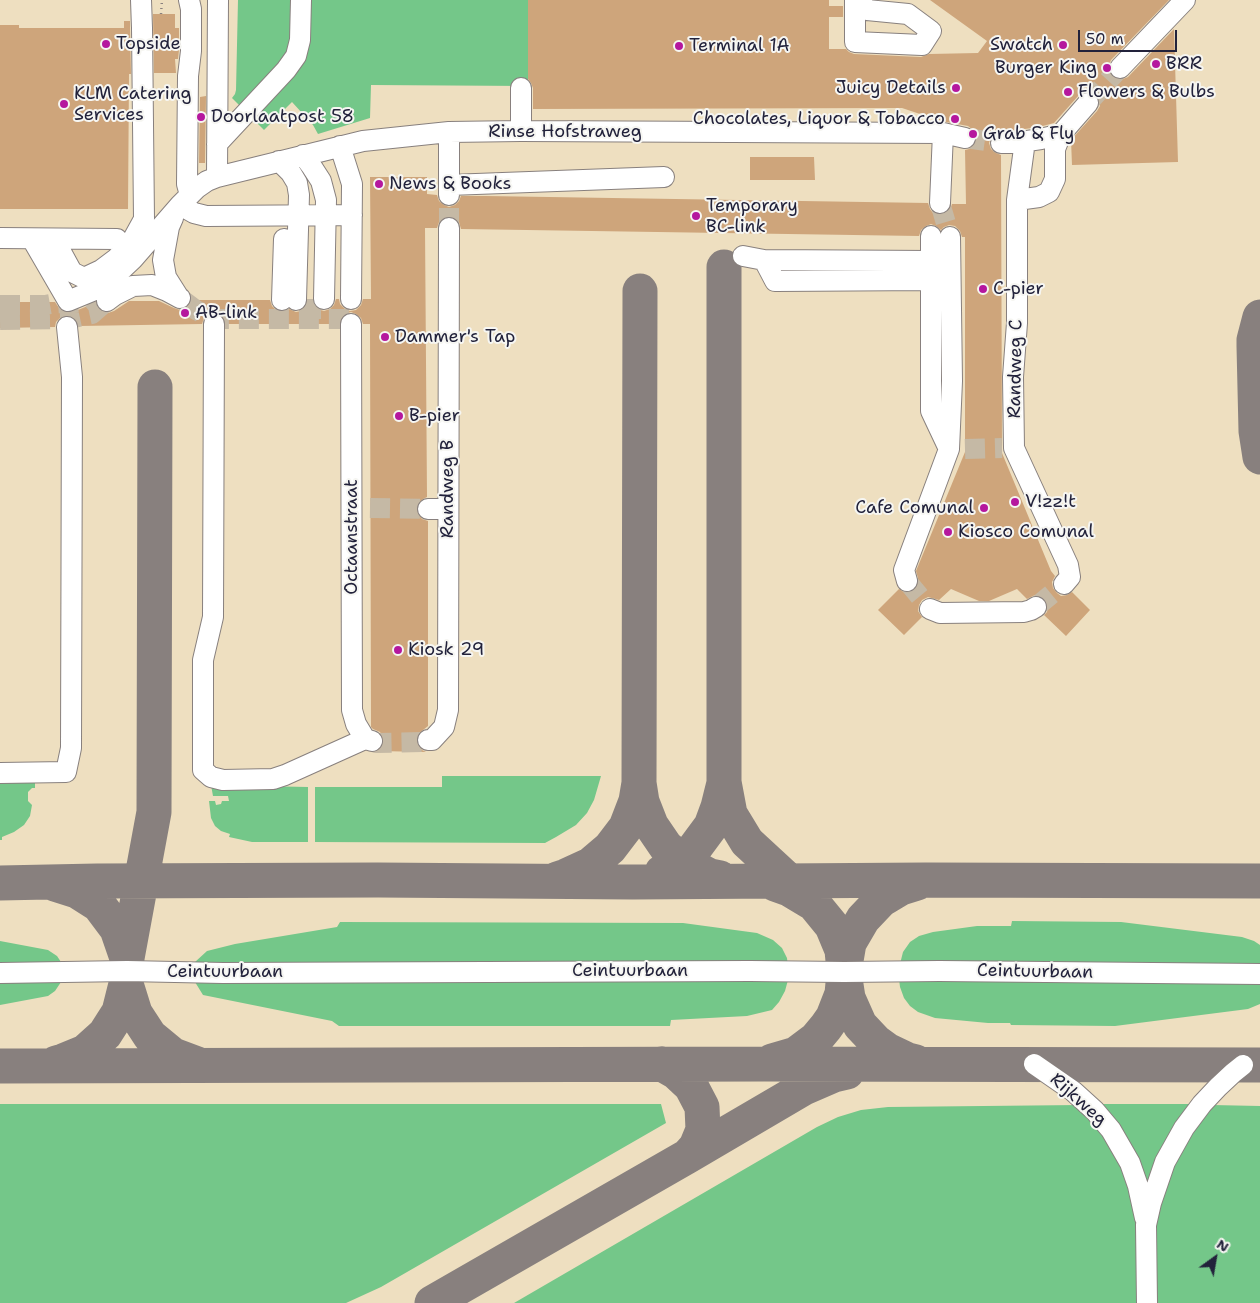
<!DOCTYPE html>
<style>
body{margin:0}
#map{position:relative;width:1260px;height:1303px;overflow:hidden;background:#eedfc0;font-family:"Shantell Sans",sans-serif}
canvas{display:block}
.north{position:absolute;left:1190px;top:1233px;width:50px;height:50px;-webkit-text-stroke:4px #f6f6f2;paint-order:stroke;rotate:32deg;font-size:14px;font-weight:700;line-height:20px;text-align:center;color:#22223b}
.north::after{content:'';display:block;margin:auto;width:18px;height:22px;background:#22223b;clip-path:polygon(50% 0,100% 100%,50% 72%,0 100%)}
.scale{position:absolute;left:1078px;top:30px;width:99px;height:22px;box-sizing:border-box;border:2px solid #22223b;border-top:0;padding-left:6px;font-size:15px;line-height:18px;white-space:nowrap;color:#22223b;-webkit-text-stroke:4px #f6f6f2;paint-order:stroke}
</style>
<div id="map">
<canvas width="1260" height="1303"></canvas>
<div class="north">N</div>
<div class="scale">50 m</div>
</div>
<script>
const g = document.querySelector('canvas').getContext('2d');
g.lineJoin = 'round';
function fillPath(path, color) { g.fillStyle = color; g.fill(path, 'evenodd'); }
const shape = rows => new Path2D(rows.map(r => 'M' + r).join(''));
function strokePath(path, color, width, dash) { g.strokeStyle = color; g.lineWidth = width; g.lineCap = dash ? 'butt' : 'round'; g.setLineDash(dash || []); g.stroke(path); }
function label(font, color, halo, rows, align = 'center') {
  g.font = font + ' "Shantell Sans",sans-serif'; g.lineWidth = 4; g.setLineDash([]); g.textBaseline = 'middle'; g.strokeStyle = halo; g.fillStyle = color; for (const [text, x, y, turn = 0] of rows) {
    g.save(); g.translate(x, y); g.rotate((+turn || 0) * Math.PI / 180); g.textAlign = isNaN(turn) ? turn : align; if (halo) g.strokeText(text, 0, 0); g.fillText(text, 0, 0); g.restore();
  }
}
const green = shape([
 [238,0,528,0,528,86,371,85,370,118,318,134,313,125,292,102,264,130,232,98,235,94,236,90],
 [442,776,601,776,594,800,587,813,576,825,556,837,545,843,315,842,315,787,442,787],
 [0,781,35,781,35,788,32,788,28,792,28,801,32,805,30,816,24,825,14,832,2,837,2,840,0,840],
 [211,785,308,787,308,842,252,842,229,837,230,834,221,831,215,826,211,818,209,801,215,801,216,805,221,804,222,801,229,801,228,796,213,796],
 [1012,921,1121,922,1242,937,1254,941,1260,945,1260,968,899,968,903,952,910,942,919,936,933,932,977,926,1011,926],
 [340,922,683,923,757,933,773,940,782,948,787,958,788,968,193,968,195,962,207,951,235,944,337,927],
 [0,941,48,950,57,956,61,962,62,968,0,968],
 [0,978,62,978,61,982,55,991,48,996,0,1005],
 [899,979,1260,980,1260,1004,1248,1009,1115,1026,1011,1025,1010,1023,988,1023,935,1018,918,1012,910,1006,904,998,900,987],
 [788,980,785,991,779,1002,772,1010,747,1016,671,1020,670,1026,339,1026,332,1021,203,995,195,982],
 [0,1104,661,1104,666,1123,381,1287,346,1303,0,1303],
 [1095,1104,1196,1104,1146,1201],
 [1079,1105,1116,1152,1134,1203,1139,1239,1141,1303,514,1303,817,1127,838,1117,861,1110,888,1107],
 [1212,1105,1260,1106,1260,1303,1152,1303,1155,1207,1177,1151]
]);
const taxiway = shape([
 [724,267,724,782,730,814,747,842,799,890],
 [1260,317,1254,340,1254,346,1256,431,1260,457],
 [639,783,642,802,651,825,666,847,687,864,710,876,720,878],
 [662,872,669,869,682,860,694,849,711,826,718,807,724,783],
 [557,879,566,876,590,865,610,848,626,827,636,801,639,783,640,291],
 [0,883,97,881,378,880,633,882,926,880,1260,881],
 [55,884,77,891,99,905,117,929,127,958],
 [775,884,789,889,814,904,832,926,842,950,844,972,848,998,860,1025,876,1042,887,1050,908,1060,916,1062],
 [126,984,135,1013,150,1036,173,1055,197,1064],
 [772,1061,796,1054,816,1039,826,1027,833,1017,842,994,844,972,849,943,863,919,881,900,901,888,917,883],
 [56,1063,63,1061,85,1052,105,1034,119,1012,126,984,127,958,154,812,155,387],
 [662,1064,676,1072,691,1086,702,1107,703,1130,696,1147,688,1156],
 [0,1066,764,1064,1260,1065],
 [432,1303,688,1156,804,1088,834,1075,847,1072]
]);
const building = shape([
 [528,0,829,0,829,6,843,6,843,17,829,17,829,49,846,49,849,52,854,54,921,57,929,54,978,53,987,41,930,0,1169,0,1111,60,1109,65,1109,71,1111,76,1117,79,1123,79,1128,77,1174,29,1178,162,1072,165,1071,140,1097,111,1100,106,1099,100,1096,94,1090,91,1084,92,1079,95,1054,123,1039,127,996,133,991,137,989,143,991,149,996,153,1001,155,1002,453,1051,571,1055,576,1052,582,1053,588,1057,593,1061,596,1067,595,1072,592,1090,610,1066,636,1044,615,1047,612,1048,606,1046,601,1042,597,1035,595,1027,599,1017,589,989,601,979,601,951,589,939,600,928,597,922,600,919,605,918,611,922,617,904,635,878,610,899,589,904,592,910,593,915,590,918,584,918,578,916,571,965,452,965,237,962,237,960,231,955,226,949,225,944,227,941,230,936,226,931,224,926,226,921,230,919,236,461,229,459,222,455,218,449,216,444,218,439,222,437,228,425,228,427,497,423,499,418,503,416,509,418,514,422,519,428,521,428,726,418,734,416,740,418,746,422,750,426,752,378,751,381,749,383,745,384,739,380,732,373,729,371,727,370,324,363,324,361,318,356,314,351,312,345,314,341,319,339,324,226,324,224,319,220,314,214,312,208,314,204,318,202,324,79,326,76,320,72,316,66,315,60,318,56,322,55,327,0,328,0,302,55,302,61,311,67,313,73,312,95,303,98,308,102,312,108,313,114,311,129,301,159,301,174,308,180,310,187,308,190,304,191,300,270,300,272,306,276,310,282,312,289,309,296,312,301,311,306,307,308,299,312,299,314,305,317,309,324,311,330,309,334,305,336,299,339,299,340,304,345,309,350,311,356,310,361,305,363,299,371,299,370,177,427,177,427,194,437,195,439,201,444,205,449,207,455,205,459,201,461,196,486,196,928,203,930,209,933,213,940,215,945,214,950,210,952,204,966,204,965,150,969,149,973,146,976,141,976,135,973,130,968,126,941,121,902,108,533,109,533,88,531,83,528,79],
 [153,14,175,14,175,28,179,28,179,50,178,59,175,59,176,73,154,73],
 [124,21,130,21,130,28,131,74,129,74,128,209,0,209,0,25,19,25,19,28,124,28],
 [206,96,205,163,199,163,200,97],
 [750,157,814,157,815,180,750,180]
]);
const minorTunnel = shape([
 [1088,103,1120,68],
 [965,138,1001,143],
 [940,203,950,237],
 [449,228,449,195],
 [184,301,196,310,214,319,351,319],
 [0,305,45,305,68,301,69,317],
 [311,319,311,299],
 [0,320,69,319,92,314,107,301],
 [965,449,1002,448],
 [370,508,428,509],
 [907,581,930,609],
 [1036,607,1064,584],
 [372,741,376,743,423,742,428,740]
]);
const path = shape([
 [161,14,162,0]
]);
const minor = shape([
 [189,0,191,9,191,51,188,76,187,184,190,195],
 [855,0,855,42,922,45,931,31,908,14,867,10,863,6,862,0],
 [1120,68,1185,0],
 [521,88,521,131],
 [1025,141,1017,200,1017,323,1013,377,1014,448,1068,565,1070,577,1064,584],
 [1001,143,1014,143,1041,139,1061,134,1088,103],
 [217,144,286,70,296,56,300,40,301,0],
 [340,146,352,184,351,299],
 [303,155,312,167,321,181,326,200,324,299],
 [279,161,291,173,297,183,299,195,296,300],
 [217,177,218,0],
 [449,185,664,177],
 [449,195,449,132],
 [1017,200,1039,197,1049,192,1055,179,1055,149,1061,134],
 [940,203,943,133],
 [180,205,194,213,206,216,352,215],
 [173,218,169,227,163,260,166,277,178,296],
 [931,236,931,411,948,447],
 [0,238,117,239],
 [32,239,68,301,102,287,115,276,133,259,180,205,197,188,207,181,217,177,363,141,449,132,521,131,943,133,965,138],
 [54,239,72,272,84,278,101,270,117,258,133,239,144,219,142,28,141,0],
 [743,256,764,260],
 [931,280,775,281,764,260,931,261],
 [282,300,284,239],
 [107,301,115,295,133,286,152,285,167,291,180,298],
 [214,324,213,617,203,660,203,770,211,777,223,780,273,779,285,775,365,739],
 [351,324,352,710,356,724,365,739,372,741],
 [428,509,448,509],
 [907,581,904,570,949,449,952,381,950,237],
 [930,609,940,613,1024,612,1031,610,1036,607],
 [428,740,432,740,444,727,448,710,449,228],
 [0,773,66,772,71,748,72,377,67,327],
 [0,973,127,971,223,973,750,971,844,972,939,971,1260,974],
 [1034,1064,1073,1091,1095,1111,1111,1130,1130,1163,1138,1186,1145,1218],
 [1147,1303,1146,1225,1151,1203,1165,1162,1184,1128,1202,1104,1218,1087,1233,1073,1243,1065]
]);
const markers = [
 [106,44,5,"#b5179e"],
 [1063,45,5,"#b5179e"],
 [679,46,5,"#b5179e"],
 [1156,64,5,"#b5179e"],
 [1107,68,5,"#b5179e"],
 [956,88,5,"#b5179e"],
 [1068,92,5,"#b5179e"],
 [64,104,5,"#b5179e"],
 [201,117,5,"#b5179e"],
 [955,119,5,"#b5179e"],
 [973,134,5,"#b5179e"],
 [379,184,5,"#b5179e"],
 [696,216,5,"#b5179e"],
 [983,289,5,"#b5179e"],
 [185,313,5,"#b5179e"],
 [385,337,5,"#b5179e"],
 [399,416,5,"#b5179e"],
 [1015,502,5,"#b5179e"],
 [984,508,5,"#b5179e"],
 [948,532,5,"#b5179e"],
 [398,650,5,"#b5179e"]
];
const poiNames = [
 ["Topside",116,44],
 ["Swatch",1053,45,"right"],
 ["Terminal 1A",689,46],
 ["BRR",1166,64],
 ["Burger King",1097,68,"right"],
 ["Juicy Details",946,88,"right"],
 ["Flowers & Bulbs",1078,92],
 ["KLM Catering",74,94],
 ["Services",74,115],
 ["Doorlaatpost 58",211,117],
 ["Chocolates, Liquor & Tobacco",945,119,"right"],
 ["Grab & Fly",983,134],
 ["News & Books",389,184],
 ["Temporary",706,206],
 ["BC-link",706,227],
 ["C-pier",993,289],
 ["AB-link",195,313],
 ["Dammer's Tap",395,337],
 ["B-pier",409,416],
 ["V!zz!t",1025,502],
 ["Cafe Comunal",974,508,"right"],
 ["Kiosco Comunal",958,532],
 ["Kiosk 29",408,650]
];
const streetNames = [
 ["Rinse Hofstraweg",565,132],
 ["Randweg C",1016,369,-89],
 ["Randweg B",448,489,-90],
 ["Octaanstraat",352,537,-90],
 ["Ceintuurbaan",630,971],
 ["Ceintuurbaan",225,972],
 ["Ceintuurbaan",1035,972,1],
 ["Rijkweg",1078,1100,42]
];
fillPath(green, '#74c789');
strokePath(taxiway, '#88807e', 35);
fillPath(building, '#cea57b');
strokePath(minorTunnel, '#c5b9a5', 20, [20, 10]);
strokePath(minor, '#88807e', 22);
strokePath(path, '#88807e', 2.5, [1, 4]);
strokePath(minor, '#fff', 20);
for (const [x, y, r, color] of markers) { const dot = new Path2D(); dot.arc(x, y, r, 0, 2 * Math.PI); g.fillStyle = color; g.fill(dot); strokePath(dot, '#f6f6f2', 2); }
label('18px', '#22223b', '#f6f6f2', poiNames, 'left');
label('18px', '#22223b', '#f6f6f2', streetNames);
</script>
